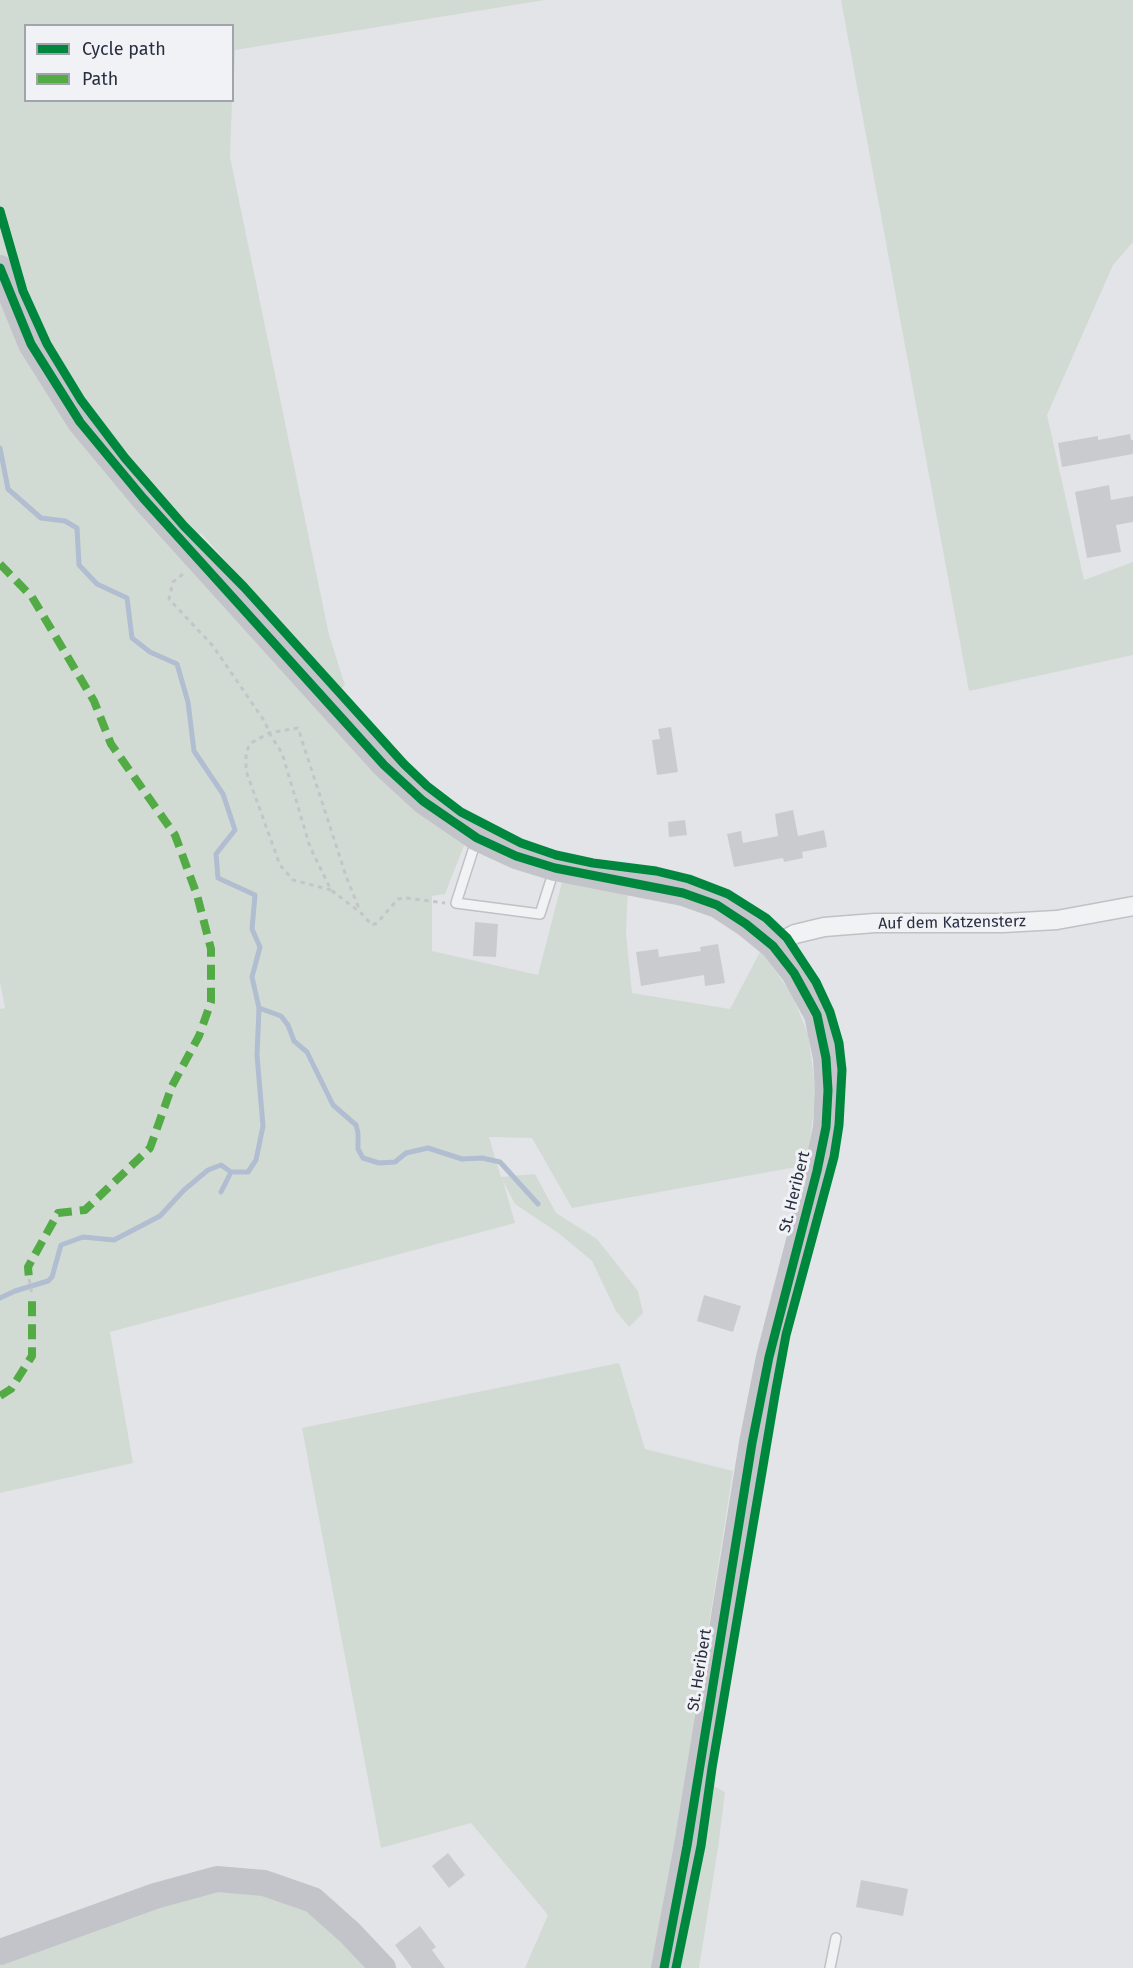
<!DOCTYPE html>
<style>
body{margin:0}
#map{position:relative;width:1133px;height:1968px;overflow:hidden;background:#e3e4e7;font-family:"Fira Sans",sans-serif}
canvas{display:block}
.legend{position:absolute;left:24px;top:24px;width:210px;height:78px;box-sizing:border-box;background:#f0f2f6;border:2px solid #a0a4ad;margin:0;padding:8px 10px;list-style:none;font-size:18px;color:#292f40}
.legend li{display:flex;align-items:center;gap:12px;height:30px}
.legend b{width:30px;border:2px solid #a0a4ad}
</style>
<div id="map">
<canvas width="1133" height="1968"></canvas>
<ul class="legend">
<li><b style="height:8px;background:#00873e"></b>Cycle path</li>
<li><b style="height:8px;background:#53ab46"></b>Path</li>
</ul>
</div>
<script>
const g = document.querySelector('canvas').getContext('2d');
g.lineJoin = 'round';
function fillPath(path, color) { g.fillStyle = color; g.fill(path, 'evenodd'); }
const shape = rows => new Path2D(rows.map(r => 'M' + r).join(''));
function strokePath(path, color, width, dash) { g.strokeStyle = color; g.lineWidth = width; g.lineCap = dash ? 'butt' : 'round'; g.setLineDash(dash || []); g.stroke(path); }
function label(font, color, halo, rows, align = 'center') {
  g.font = font + ' "Fira Sans",sans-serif'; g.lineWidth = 6; g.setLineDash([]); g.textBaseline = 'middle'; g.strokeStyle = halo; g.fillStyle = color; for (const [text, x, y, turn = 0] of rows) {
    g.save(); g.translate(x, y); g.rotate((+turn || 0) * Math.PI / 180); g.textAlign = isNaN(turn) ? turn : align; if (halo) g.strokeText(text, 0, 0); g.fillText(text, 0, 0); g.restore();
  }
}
const green = shape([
 [0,0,545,0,235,50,233,99,232,26,26,26,26,100,232,101,230,157,329,635,345,685,340,690,201,533,181,550,465,843,445,894,432,896,432,951,538,975,562,882,628,890,626,932,632,993,730,1009,761,950,792,995,808,1034,816,1092,807,1165,572,1208,532,1138,489,1137,501,1177,535,1174,556,1213,597,1239,638,1291,643,1313,629,1327,616,1311,592,1261,557,1232,515,1204,503,1181,515,1223,110,1332,133,1463,0,1493,0,1009,5,1008,0,982],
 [841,0,1133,0,1133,242,1113,265,1047,415,1084,580,1133,562,1133,655,969,691],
 [619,1363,645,1449,733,1471,686,1771,725,1792,718,1848,699,1968,525,1968,548,1915,471,1823,381,1848,302,1428],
 [203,1890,257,1891,299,1902,342,1937,366,1968,0,1968,0,1964]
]);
const stream = shape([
 [0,448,8,489,41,518,65,521,77,528,79,565,97,584,127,598,132,638,150,652,177,664,188,702,194,751,223,794,235,830,216,854,218,878,255,895,252,929,260,947,252,977,259,1008,257,1055,263,1126,256,1160,248,1172,231,1172,221,1165,208,1170,184,1190,160,1216,114,1240,83,1237,61,1245,52,1277,48,1281,15,1291,0,1298],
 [259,1008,281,1016,288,1025,294,1041,307,1052,333,1105,356,1125,358,1133,358,1149,363,1158,379,1163,395,1162,406,1153,428,1148,462,1159,482,1158,500,1162,538,1204],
 [221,1192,231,1172]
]);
const building = shape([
 [1130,434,1131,440,1133,440,1133,454,1062,467,1058,443,1098,436,1098,440],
 [1109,485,1111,500,1133,496,1133,522,1116,525,1121,552,1087,558,1075,492],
 [671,727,678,772,657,775,652,740,660,739,658,729],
 [793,810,798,836,824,830,827,847,802,852,803,858,784,862,783,858,734,867,727,834,741,831,743,843,778,836,775,814],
 [685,820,687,835,669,837,668,822],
 [475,922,498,924,496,957,473,956],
 [718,944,725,983,705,986,704,975,641,986,636,952,658,949,659,957,701,951,700,947],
 [704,1295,741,1306,733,1332,697,1321],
 [448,1853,465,1875,449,1888,432,1866],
 [861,1880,908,1889,903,1916,856,1907],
 [420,1926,436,1947,432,1950,445,1968,412,1968,395,1945]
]);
const path = shape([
 [183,574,173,582,169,599,213,646,265,722,269,733,282,753,310,847,331,890,361,913,372,925,377,923,398,899,406,898,445,903],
 [331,890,293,880,280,865,246,771,246,752,251,743,269,733,298,728,346,876,360,911],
 [29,1279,32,1295]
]);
const lane = shape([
 [476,841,456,903,540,914,554,870],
 [830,1968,836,1938]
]);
const street = shape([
 [773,946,795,934,824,927,875,923,1003,923,1057,920,1133,906]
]);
const secondary = shape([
 [0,268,31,344,80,422,143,498,384,765,423,801,477,838,516,856,555,868,683,893,717,905,746,924,773,946,794,973,817,1015,826,1058,828,1090,826,1127,817,1171,769,1357,752,1443,687,1846,664,1968],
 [0,1952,155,1896,217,1879,264,1883,313,1900,350,1933,383,1968]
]);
const quiet = shape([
 [0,564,32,597,94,701,111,744,175,835,197,895,211,949,211,1002,199,1036,172,1086,150,1148,85,1210,58,1213,28,1267,29,1279],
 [0,1396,11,1389,32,1356,32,1295]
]);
const cycleway = shape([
 [0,211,23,291,47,344,81,400,125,458,184,526,244,587,404,764,427,786,461,812,521,843,556,855,593,863,656,871,689,879,728,894,766,918,787,938,816,982,830,1012,839,1043,842,1070,839,1125,834,1157,786,1335,776,1389,712,1768,701,1846,676,1968],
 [0,268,31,344,80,422,143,498,384,765,423,801,477,838,516,856,555,868,683,893,717,905,746,924,773,946,794,973,817,1015,826,1058,828,1090,826,1127,817,1171,769,1357,752,1443,687,1846,664,1968]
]);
const streetNames = [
 ["Auf dem Katzensterz",952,923,-1],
 ["St. Heribert",795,1192,-76],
 ["St. Heribert",700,1670,-81]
];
fillPath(green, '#d2dbd3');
strokePath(stream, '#b1bdd1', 5);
fillPath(building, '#cacbcf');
strokePath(lane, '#c0c1c4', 12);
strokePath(street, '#c0c1c4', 21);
strokePath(path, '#c4c5ca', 3, [4.5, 4.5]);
strokePath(lane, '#f1f2f4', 9);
strokePath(street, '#f1f2f4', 18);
strokePath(secondary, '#c3c4c9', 26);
strokePath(quiet, '#53ab46', 8, [15, 8]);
strokePath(cycleway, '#00873e', 9);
label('16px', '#292f40', '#f0f2f6', streetNames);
</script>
